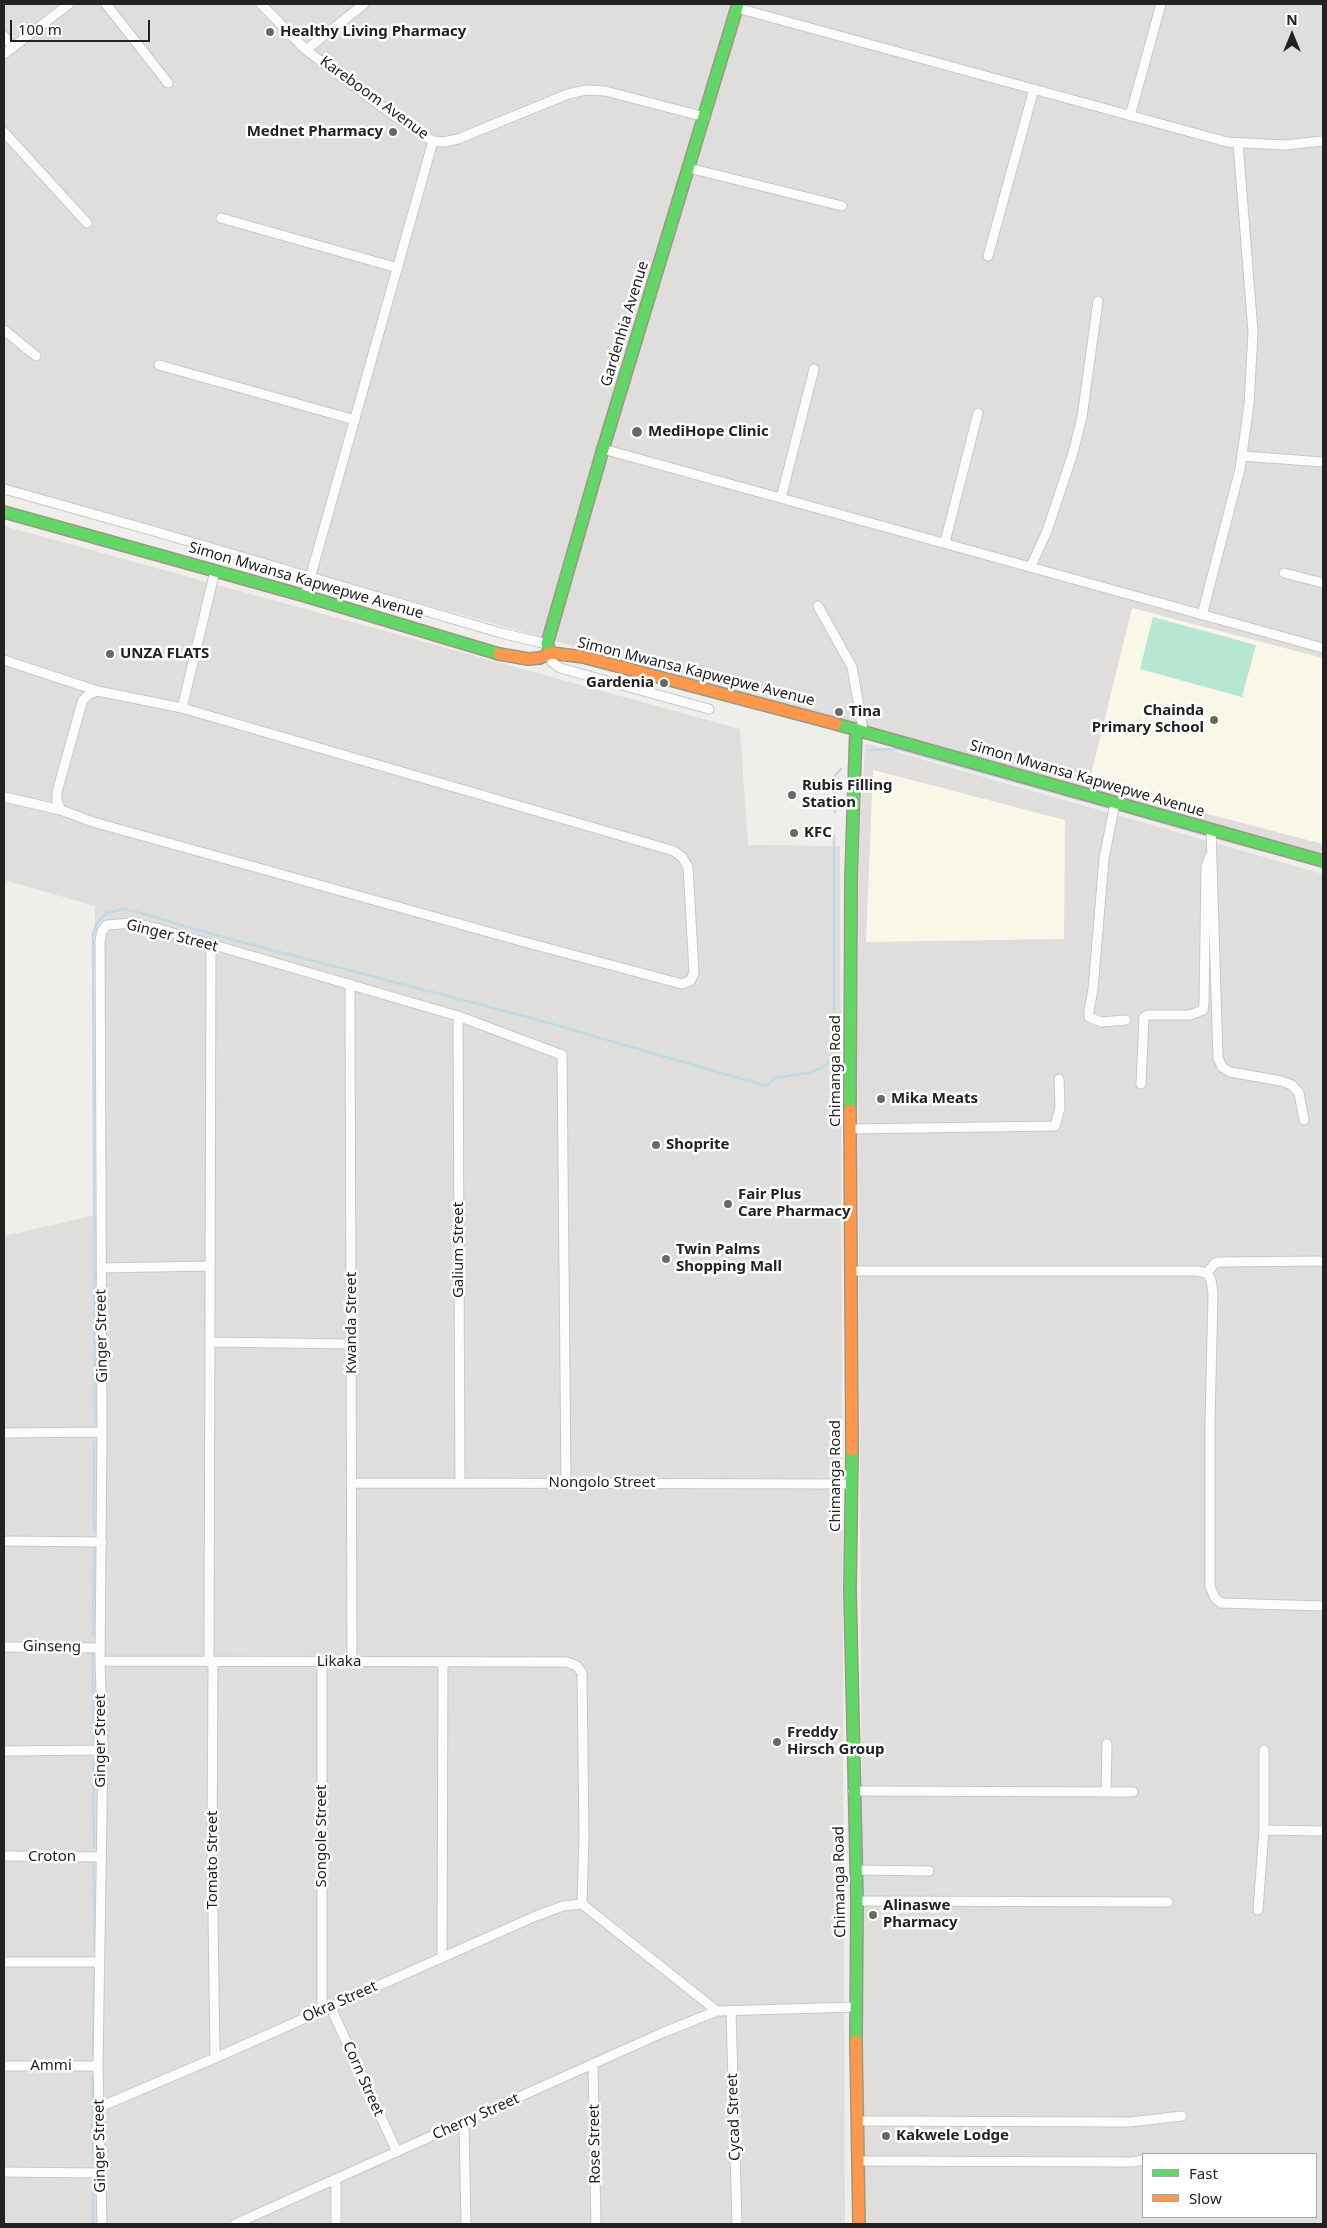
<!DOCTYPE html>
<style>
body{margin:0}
#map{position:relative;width:1327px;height:2228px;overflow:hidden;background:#f0eeeb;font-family:"Noto Sans",sans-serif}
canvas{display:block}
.frame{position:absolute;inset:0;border:5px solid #222;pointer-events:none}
.legend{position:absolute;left:1142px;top:2153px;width:175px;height:65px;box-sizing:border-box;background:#fff;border:1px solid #a7a7a7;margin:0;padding:6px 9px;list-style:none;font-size:15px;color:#222}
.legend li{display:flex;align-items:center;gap:10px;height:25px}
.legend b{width:25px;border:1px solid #a7a7a7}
.north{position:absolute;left:1267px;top:10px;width:50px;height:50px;-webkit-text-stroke:4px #fff;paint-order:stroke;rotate:0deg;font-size:14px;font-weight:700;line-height:20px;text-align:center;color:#222}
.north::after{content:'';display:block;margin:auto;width:18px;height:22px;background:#222;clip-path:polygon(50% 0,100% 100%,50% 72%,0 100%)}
.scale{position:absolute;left:10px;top:20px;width:140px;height:22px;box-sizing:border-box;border:2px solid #222;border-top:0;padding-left:6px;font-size:15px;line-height:18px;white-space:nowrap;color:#222;-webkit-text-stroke:4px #fff;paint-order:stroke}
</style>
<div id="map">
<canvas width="1327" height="2228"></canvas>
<div class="frame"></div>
<ul class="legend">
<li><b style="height:6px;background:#63d668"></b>Fast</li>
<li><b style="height:6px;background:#ff974d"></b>Slow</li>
</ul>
<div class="north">N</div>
<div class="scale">100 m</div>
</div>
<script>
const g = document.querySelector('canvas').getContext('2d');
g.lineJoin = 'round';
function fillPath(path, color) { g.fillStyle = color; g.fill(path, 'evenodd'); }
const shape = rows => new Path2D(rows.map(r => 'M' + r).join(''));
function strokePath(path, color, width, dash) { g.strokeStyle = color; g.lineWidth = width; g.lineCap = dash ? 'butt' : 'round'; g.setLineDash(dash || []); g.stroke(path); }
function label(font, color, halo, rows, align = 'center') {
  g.font = font + ' "Noto Sans",sans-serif'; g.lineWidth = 5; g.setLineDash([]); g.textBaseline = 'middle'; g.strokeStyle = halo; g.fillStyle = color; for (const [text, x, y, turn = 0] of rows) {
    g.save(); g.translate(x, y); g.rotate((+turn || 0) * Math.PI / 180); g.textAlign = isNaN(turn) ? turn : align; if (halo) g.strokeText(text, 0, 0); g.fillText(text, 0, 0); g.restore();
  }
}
const residential = shape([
 [4,4,1323,4,1323,855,4,487],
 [4,526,740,729,748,845,840,846,845,2224,4,2224,4,1236,96,1215,95,906,4,880],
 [865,743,1323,874,1323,2224,864,2224,857,888],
 [1143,2154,1316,2154,1316,2217,1143,2217]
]);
const education = shape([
 [1132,608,1323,658,1323,844,1089,783],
 [873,770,1065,820,1064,939,866,942]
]);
const pitch = shape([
 [1153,617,1256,645,1242,697,1140,669]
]);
const parking = shape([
 [735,1139,790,1139,791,1151,833,1148,830,1319,782,1319,782,1408,694,1410,691,1282,720,1282,740,1263,727,1251]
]);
const stream = shape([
 [869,750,898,749,1106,807],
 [1119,810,1205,835],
 [835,812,834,777,841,769],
 [1217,838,1264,851],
 [95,1424,93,934,97,923,107,913,123,909,137,912,215,935,535,1019,766,1086,776,1078,807,1073,822,1068,834,1056,834,835],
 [94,1442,94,1531],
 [93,1635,94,1549],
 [93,1741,93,1654],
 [93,1761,94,1848],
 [93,1863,95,1949],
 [93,2056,94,1968],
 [92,2075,93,2162],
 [93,2178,93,2224]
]);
const street = shape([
 [106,4,168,83],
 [261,4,306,50,396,117,433,141,444,142,458,139,568,94,586,90,605,91,705,117],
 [737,8,1227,142,1284,145,1323,141],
 [4,36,13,47],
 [306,50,364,4],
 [4,54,69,4],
 [1130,116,1161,4],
 [4,132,87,223],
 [689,168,842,206],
 [221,218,398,268],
 [988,256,1034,89],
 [4,330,36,356],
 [159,365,355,420],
 [603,449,1323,648],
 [1242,456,1323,462],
 [4,489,150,530,501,633,547,644],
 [781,498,814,369],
 [945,542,978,413],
 [1031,566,1047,531,1073,453,1082,417,1098,301],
 [1284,573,1323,583],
 [305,596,433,141],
 [818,606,852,667,863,730],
 [1202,615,1240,469,1249,404,1253,332,1238,143],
 [551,653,552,662,560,668,709,709],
 [4,660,98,691,182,708,674,851,682,857,688,867,694,973,690,981,682,984,528,943,93,822,61,810,4,797],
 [182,708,215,571],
 [1115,803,1104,859,1093,989,1089,1011,1089,1017,1101,1022,1126,1020],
 [61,810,57,801,57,792,79,713,83,700,89,694,98,691],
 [1211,830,1218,1058,1222,1067,1230,1072,1281,1081,1292,1085,1299,1093,1304,1120],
 [350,984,352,1662],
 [458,1016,460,1483],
 [1141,1084,1144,1017,1148,1015,1190,1015,1203,1010,1204,1003,1206,867,1210,856],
 [850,1129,1055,1126,1060,1108,1059,1079],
 [101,1268,210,1266],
 [851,1271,1197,1271,1207,1273,1211,1280,1213,1294,1210,1423,1210,1587,1215,1598,1221,1603,1323,1606],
 [1207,1273,1215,1263,1220,1262,1323,1261],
 [211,1342,352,1344],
 [4,1433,102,1432],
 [352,1483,852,1484],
 [4,1541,102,1542],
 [4,1647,100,1648],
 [100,1661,567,1662,577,1666,582,1673,584,1836,582,1904],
 [209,1662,211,945],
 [213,1662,212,1843,215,2058],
 [322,1662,322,2010],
 [4,1751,103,1750],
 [853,1791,1133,1792],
 [1106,1792,1107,1744],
 [1264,1830,1323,1831],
 [4,1856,100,1857],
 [856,1870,929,1871],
 [857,1901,1168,1902],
 [582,1904,717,2011,856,2007],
 [1258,1910,1264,1830,1264,1750],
 [442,1958,443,1663],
 [4,1962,99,1962],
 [330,2006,397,2152],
 [731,2010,737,2224],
 [593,2064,596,2224],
 [4,2066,98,2066],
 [100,2107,215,2058,536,1916,563,1906,582,1904],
 [859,2121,1130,2122,1182,2116],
 [464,2122,466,2224],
 [858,2161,1132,2162,1143,2160],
 [4,2172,101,2173],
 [102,2224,98,2066,103,1750,100,1661,102,1432,100,941,102,931,107,925,133,923,159,929,458,1016,562,1055,566,1483],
 [235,2224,662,2033,717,2011],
 [336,2224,336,2179]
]);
const fast = shape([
 [4,512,305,596,499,654],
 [551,653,547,644,603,449,738,4],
 [836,724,1323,861],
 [850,1110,851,878,856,729],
 [852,1450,850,1590,857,1901,856,2041]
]);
const slow = shape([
 [499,654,528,659,540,658,551,653,583,657,836,724],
 [850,1110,852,1450],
 [856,2041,859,2224]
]);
const markers = [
 [270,32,5,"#6a6968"],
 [393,132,5,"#6a6968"],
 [637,432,6,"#6a6968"],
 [110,654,5,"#6a6968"],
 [664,683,5,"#6a6968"],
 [839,712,5,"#6a6968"],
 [1214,720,5,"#6a6968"],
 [792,795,5,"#6a6968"],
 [794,833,5,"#6a6968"],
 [881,1099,5,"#6a6968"],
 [656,1145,5,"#6a6968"],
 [728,1204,5,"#6a6968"],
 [666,1259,5,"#6a6968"],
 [777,1742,5,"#6a6968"],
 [873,1915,5,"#6a6968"],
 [886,2136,5,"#6a6968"]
];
const poiNames = [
 ["Healthy Living Pharmacy",280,32],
 ["Mednet Pharmacy",383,132,"right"],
 ["MediHope Clinic",648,432],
 ["UNZA FLATS",120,654],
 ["Gardenia",654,683,"right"],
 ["Chainda",1204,711,"right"],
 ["Primary School",1204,728,"right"],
 ["Tina",849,712],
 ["Rubis Filling",802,786],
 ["Station",802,803],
 ["KFC",804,833],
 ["Mika Meats",891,1099],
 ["Shoprite",666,1145],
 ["Fair Plus",738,1195],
 ["Care Pharmacy",738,1212],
 ["Twin Palms",676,1250],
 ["Shopping Mall",676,1267],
 ["Freddy",787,1733],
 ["Hirsch Group",787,1750],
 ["Alinaswe",883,1906],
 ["Pharmacy",883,1923],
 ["Kakwele Lodge",896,2136]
];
const streetNames = [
 ["Kareboom Avenue",374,98,36],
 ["Gardenhia Avenue",625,324,-73],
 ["Simon Mwansa Kapwepwe Avenue",306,581,16],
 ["Simon Mwansa Kapwepwe Avenue",696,672,14],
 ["Simon Mwansa Kapwepwe Avenue",1087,779,16],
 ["Ginger Street",172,936,14],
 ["Chimanga Road",836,1071,-90],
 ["Galium Street",459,1250,-90],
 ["Kwanda Street",352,1323,-90],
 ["Ginger Street",102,1336,-91],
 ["Chimanga Road",836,1476,-90],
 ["Nongolo Street",602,1483],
 ["Ginseng",52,1647,1],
 ["Likaka",339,1662],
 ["Ginger Street",101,1741,-90],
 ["Songole Street",322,1836,-90],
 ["Croton",52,1857],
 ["Tomato Street",213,1860,-90],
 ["Chimanga Road",840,1882,-91],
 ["Okra Street",340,2002,-24],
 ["Ammi",51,2066],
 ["Corn Street",363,2079,66],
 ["Cherry Street",476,2117,-24],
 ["Cycad Street",734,2117,-92],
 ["Rose Street",595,2144,-91],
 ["Ginger Street",100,2146,-91]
];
fillPath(residential, '#dfdedc');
fillPath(education, '#f8f7e8');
fillPath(pitch, '#b7e6d2');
fillPath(parking, '#e0dfde');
strokePath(stream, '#bfdbe3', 2.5);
strokePath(street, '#c9c8c7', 11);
strokePath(fast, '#999a82', 14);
strokePath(slow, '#999a82', 14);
strokePath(street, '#fdfcfc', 9);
strokePath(fast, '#63d668', 11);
strokePath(slow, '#ff974d', 11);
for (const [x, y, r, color] of markers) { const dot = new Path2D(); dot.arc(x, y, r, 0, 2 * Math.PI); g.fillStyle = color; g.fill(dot); strokePath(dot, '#fff', 2); }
label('bold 15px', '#222', '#fff', poiNames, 'left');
label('15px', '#222', '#fff', streetNames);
</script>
